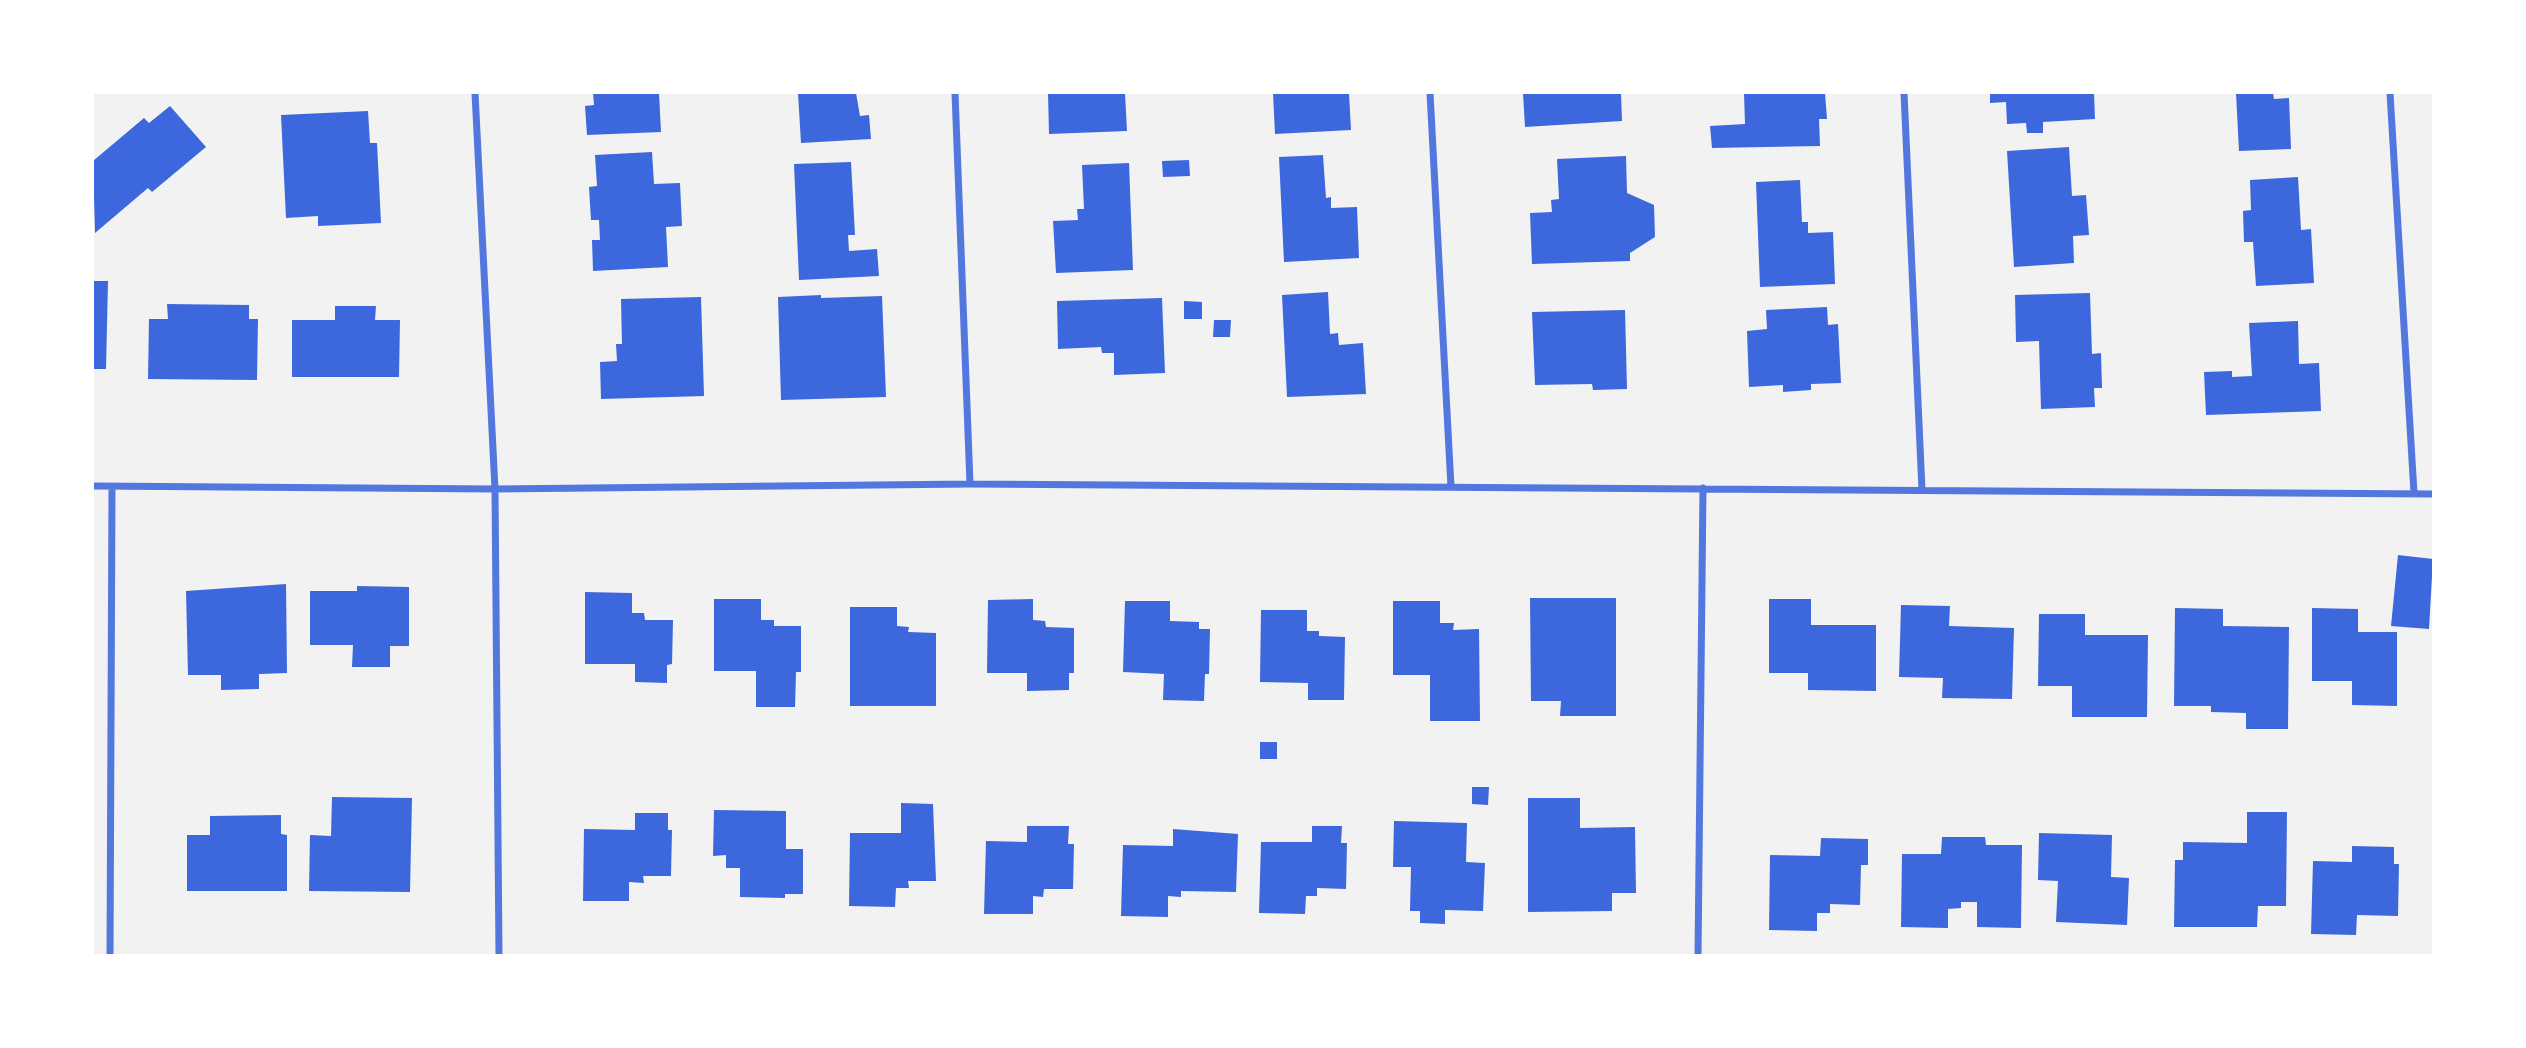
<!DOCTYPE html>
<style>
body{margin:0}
#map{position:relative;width:2526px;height:1048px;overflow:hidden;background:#f2f2f2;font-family:Figtree,sans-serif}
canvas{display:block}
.frame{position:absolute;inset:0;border:94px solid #fff;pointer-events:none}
</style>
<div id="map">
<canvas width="2526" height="1048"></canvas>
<div class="frame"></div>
</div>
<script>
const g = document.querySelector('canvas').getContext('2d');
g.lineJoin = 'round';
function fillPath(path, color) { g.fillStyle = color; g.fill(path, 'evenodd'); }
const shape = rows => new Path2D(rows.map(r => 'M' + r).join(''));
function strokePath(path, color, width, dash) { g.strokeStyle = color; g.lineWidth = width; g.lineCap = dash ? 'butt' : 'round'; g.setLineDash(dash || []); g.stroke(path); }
const building = shape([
 [593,93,659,93,661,132,587,135,585,106,594,105],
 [798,93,856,93,860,116,869,115,871,139,801,143],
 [1048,93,1125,93,1127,131,1049,134],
 [1273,93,1349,93,1351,130,1275,134],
 [1523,93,1621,93,1622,121,1525,127],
 [1744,93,1825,93,1827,119,1819,119,1820,146,1712,148,1710,126,1745,124],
 [1990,93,2094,93,2095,119,2043,122,2043,133,2027,133,2026,123,2007,124,2006,102,1990,103],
 [2236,93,2273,93,2274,99,2289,98,2291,149,2239,151],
 [170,106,206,147,152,192,148,188,95,233,93,161,144,118,149,123],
 [368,111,370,143,377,143,381,223,318,226,318,216,286,218,281,115],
 [2069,147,2072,196,2086,195,2089,235,2073,236,2074,263,2014,267,2007,151],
 [652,152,654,184,680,183,682,226,666,227,668,267,593,271,592,240,600,240,599,220,591,220,589,187,597,186,595,155],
 [1323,155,1326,198,1331,197,1331,208,1357,207,1359,258,1284,262,1279,157],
 [1626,156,1627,193,1654,205,1655,237,1630,253,1630,261,1532,264,1530,213,1552,212,1551,200,1559,199,1557,159],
 [1189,160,1190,176,1163,177,1162,161],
 [851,162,855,235,848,235,849,251,877,249,879,276,799,280,794,164],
 [1129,163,1133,270,1056,273,1053,221,1078,220,1077,209,1084,209,1082,165],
 [2298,177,2301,230,2311,229,2314,283,2256,286,2253,242,2244,242,2243,211,2251,210,2250,180],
 [1800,180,1802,222,1808,222,1808,233,1833,232,1835,284,1760,287,1756,182],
 [93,281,108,281,106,369,93,369],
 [1328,292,1330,334,1338,333,1339,345,1363,343,1366,394,1287,397,1282,295],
 [2090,293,2092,354,2101,353,2102,388,2094,388,2095,407,2041,409,2039,341,2016,342,2015,295],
 [821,295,821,298,882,296,886,397,781,400,778,297],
 [701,297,704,396,601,399,600,362,617,361,616,344,622,344,621,299],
 [1162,298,1165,373,1114,375,1114,353,1102,353,1101,347,1058,349,1057,301],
 [1184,301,1202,302,1202,319,1184,319],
 [167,304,249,305,249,319,258,319,257,380,148,379,149,319,168,319],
 [335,306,376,306,375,320,400,320,399,377,292,377,292,320,335,320],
 [1827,307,1828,325,1838,324,1841,383,1811,384,1811,390,1783,392,1783,385,1749,387,1747,331,1767,329,1766,310],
 [1625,310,1627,389,1593,390,1592,384,1535,385,1532,312],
 [1214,320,1231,320,1230,337,1213,337],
 [2298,321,2299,364,2319,363,2321,411,2206,415,2204,372,2232,371,2232,377,2252,376,2249,323],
 [2398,555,2433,559,2429,629,2391,626],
 [286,584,287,673,259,674,259,689,221,690,221,675,188,675,186,591],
 [357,586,409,587,409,646,390,646,390,667,352,667,353,645,310,645,310,591,357,591],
 [585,592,632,593,632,613,644,613,645,620,673,620,672,664,667,665,667,683,635,682,635,664,585,664],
 [1530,598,1616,598,1616,716,1560,716,1561,701,1531,701],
 [714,599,761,599,761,620,774,620,774,626,801,626,801,672,796,672,795,707,756,707,756,671,714,671],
 [1033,599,1033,620,1045,621,1046,627,1074,628,1074,673,1069,673,1069,690,1027,691,1027,673,987,673,988,600],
 [1769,599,1811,599,1811,625,1876,625,1876,691,1808,690,1808,673,1769,673],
 [1125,601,1170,601,1170,621,1199,622,1199,629,1210,629,1209,674,1205,674,1204,701,1163,700,1164,674,1123,672],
 [1393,601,1440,601,1440,623,1454,623,1453,630,1479,629,1480,721,1430,721,1430,675,1393,675],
 [1901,605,1950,606,1949,626,2014,628,2012,699,1942,698,1943,678,1899,677],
 [850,607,897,607,897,626,909,627,908,632,936,633,936,706,850,706],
 [2175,608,2223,609,2223,626,2289,627,2288,729,2246,729,2246,713,2211,712,2211,706,2174,706],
 [2312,608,2358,609,2358,632,2397,632,2397,706,2352,705,2352,681,2312,681],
 [1261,610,1307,610,1307,631,1319,631,1319,636,1345,637,1344,700,1308,700,1308,683,1260,682],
 [2039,614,2085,614,2085,635,2148,635,2147,717,2072,717,2072,686,2038,686],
 [1260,742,1277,742,1277,759,1260,759],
 [1472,787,1489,787,1488,805,1472,804],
 [332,797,412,798,410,892,309,891,310,835,331,836],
 [1528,798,1580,798,1580,828,1635,827,1636,893,1612,893,1612,911,1528,912],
 [901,803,933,804,936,881,908,881,909,888,896,888,895,907,849,906,850,833,901,833],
 [714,810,786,811,786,849,803,849,803,894,785,894,785,898,740,897,740,868,726,868,726,855,713,856],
 [2247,812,2287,812,2286,906,2258,906,2257,927,2174,927,2175,860,2183,860,2183,842,2247,843],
 [635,813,668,813,668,830,672,830,671,876,643,876,644,883,629,882,629,901,583,901,584,829,635,830],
 [281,815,281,834,287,835,287,891,187,891,187,835,210,835,210,816],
 [1394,821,1467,823,1466,862,1485,863,1483,911,1445,910,1445,924,1420,923,1420,911,1410,911,1411,867,1393,867],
 [1027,826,1069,826,1068,844,1074,844,1073,889,1044,889,1043,897,1033,896,1033,914,984,914,986,841,1027,842],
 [1312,826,1342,826,1341,843,1347,843,1346,889,1317,888,1317,896,1306,896,1305,914,1259,913,1261,842,1312,842],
 [1173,829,1238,834,1236,892,1181,891,1181,897,1168,896,1168,917,1121,916,1123,845,1173,846],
 [2039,833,2112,835,2111,877,2129,878,2127,925,2056,922,2058,881,2038,880],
 [1942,837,1985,837,1986,845,2022,845,2021,928,1977,927,1977,902,1961,902,1961,908,1948,909,1948,928,1901,927,1902,854,1941,854],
 [1821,838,1868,839,1868,865,1861,865,1860,905,1830,904,1830,913,1817,913,1817,931,1769,930,1770,855,1820,856],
 [2352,846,2394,847,2394,864,2399,864,2398,916,2357,915,2356,935,2311,934,2313,861,2352,862]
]);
const minor = shape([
 [475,93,495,489,499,955],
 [955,93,970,484],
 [1430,93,1451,487],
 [1904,93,1922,490],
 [2390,93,2414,493],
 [93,486,495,489,970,484,2433,494],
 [110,955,112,487],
 [1698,955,1703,488]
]);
fillPath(building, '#3d67dc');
strokePath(minor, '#5277de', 7);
</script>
